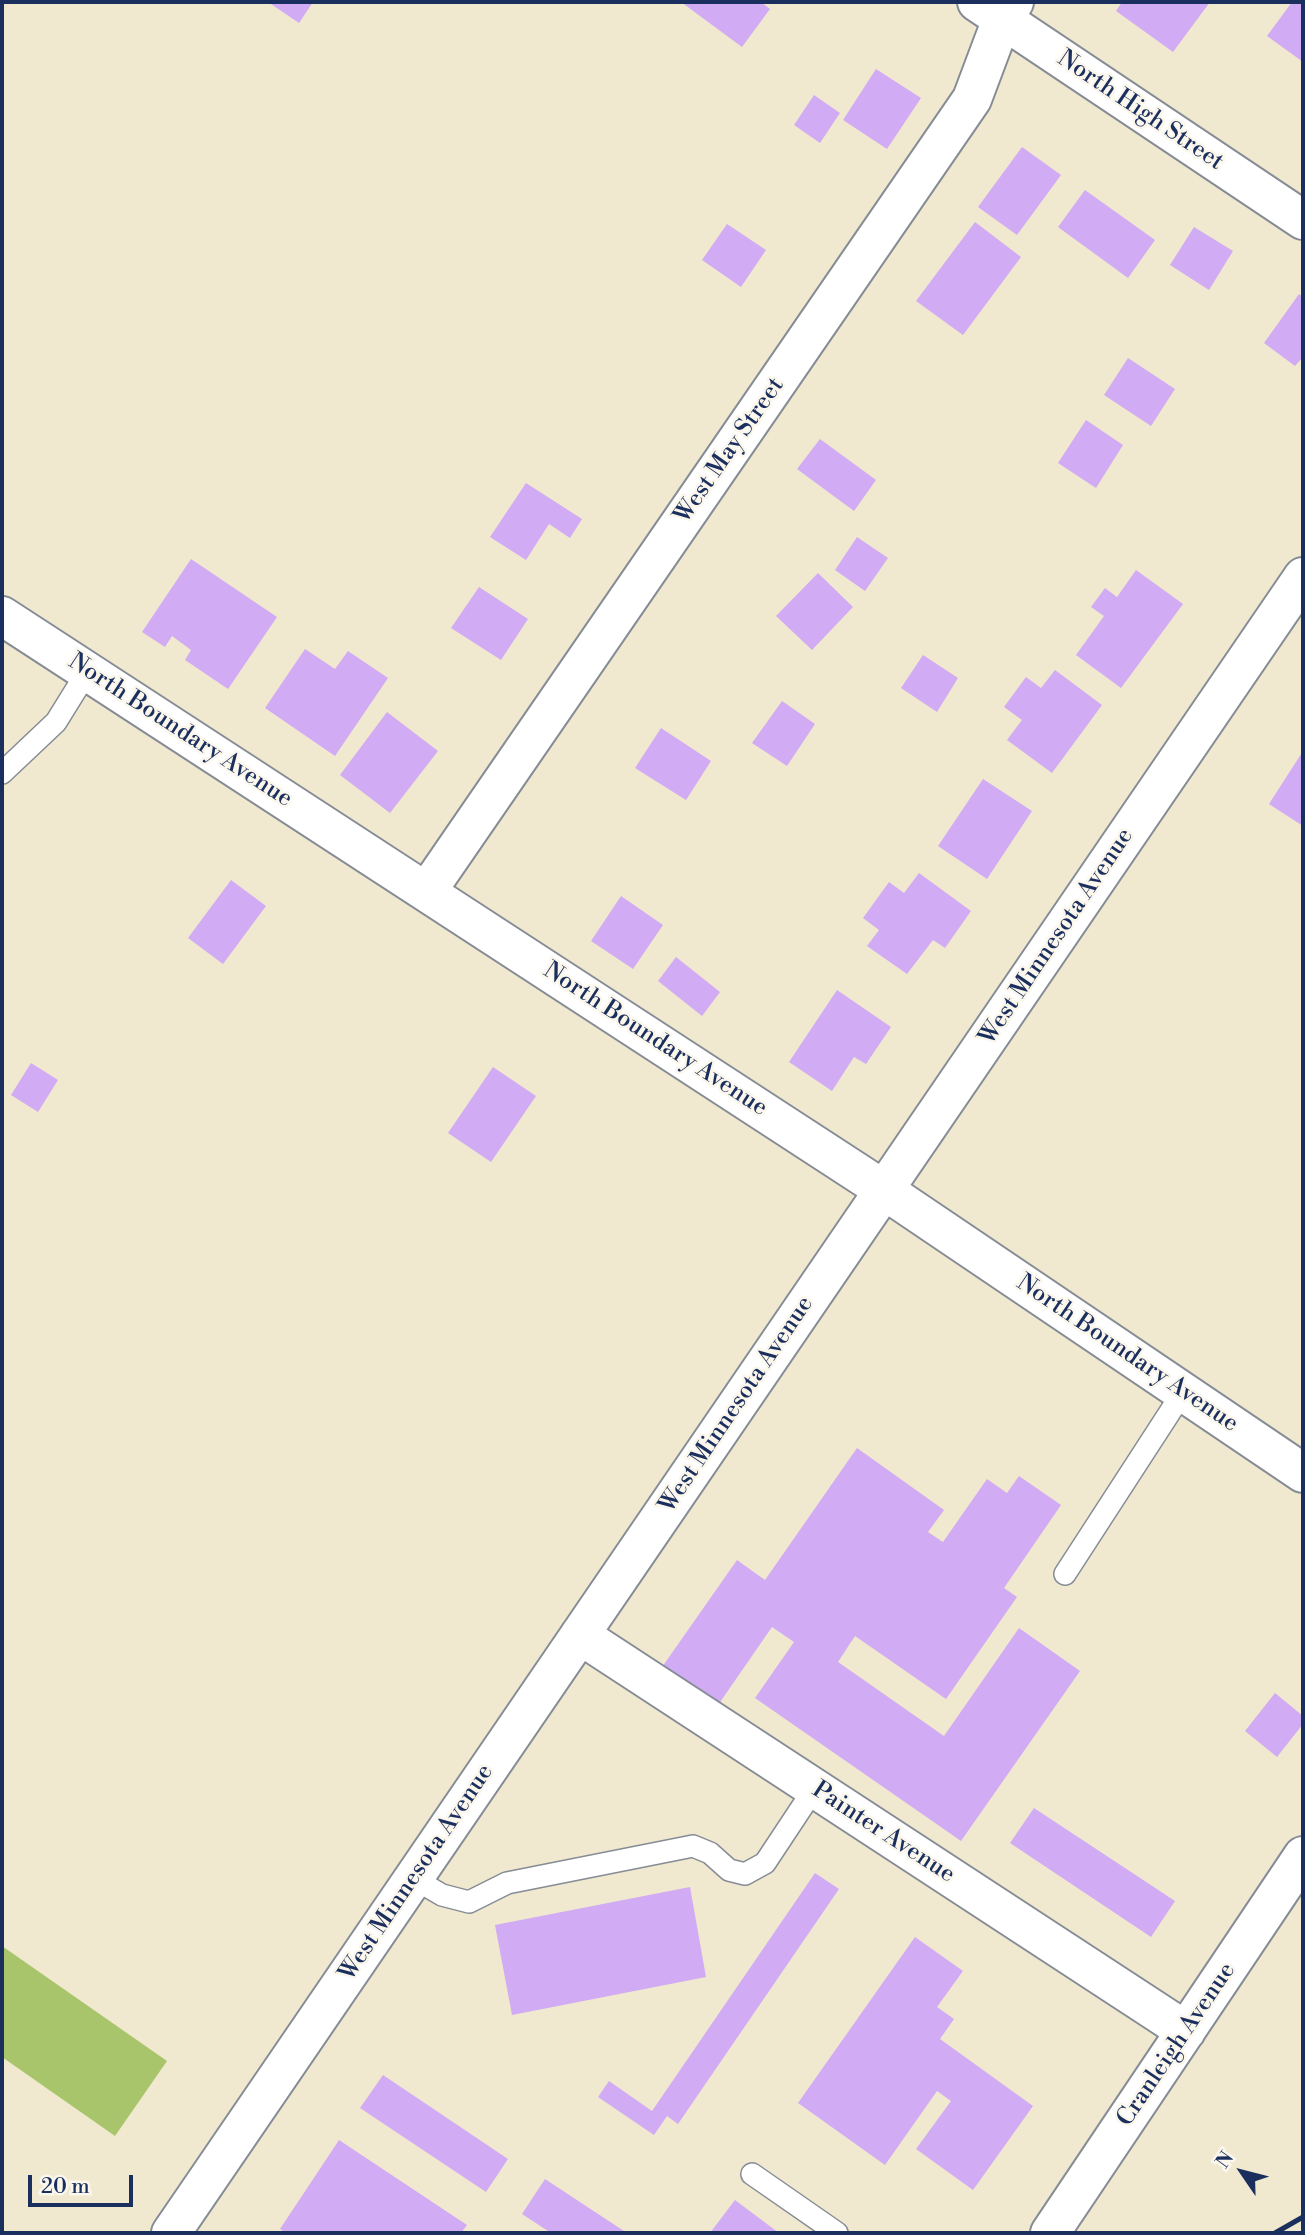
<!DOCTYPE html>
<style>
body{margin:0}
#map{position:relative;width:1305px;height:2235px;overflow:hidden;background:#f0e9cf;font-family:"Libre Bodoni",serif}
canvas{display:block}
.frame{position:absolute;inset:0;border:4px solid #1b2f5e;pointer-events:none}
.north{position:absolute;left:1207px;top:2137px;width:70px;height:70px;-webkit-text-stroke:5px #fbf7ec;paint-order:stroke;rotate:305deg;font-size:19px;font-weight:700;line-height:28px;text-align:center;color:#1b2f5e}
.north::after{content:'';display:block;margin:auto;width:24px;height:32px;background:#1b2f5e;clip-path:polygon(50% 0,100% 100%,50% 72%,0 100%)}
.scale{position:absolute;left:28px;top:2175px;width:105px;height:32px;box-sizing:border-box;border:4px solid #1b2f5e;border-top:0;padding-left:9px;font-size:21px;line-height:24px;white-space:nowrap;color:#1b2f5e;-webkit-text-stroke:5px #fbf7ec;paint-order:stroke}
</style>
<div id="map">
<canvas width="1305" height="2235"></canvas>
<div class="frame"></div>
<div class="north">N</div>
<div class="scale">20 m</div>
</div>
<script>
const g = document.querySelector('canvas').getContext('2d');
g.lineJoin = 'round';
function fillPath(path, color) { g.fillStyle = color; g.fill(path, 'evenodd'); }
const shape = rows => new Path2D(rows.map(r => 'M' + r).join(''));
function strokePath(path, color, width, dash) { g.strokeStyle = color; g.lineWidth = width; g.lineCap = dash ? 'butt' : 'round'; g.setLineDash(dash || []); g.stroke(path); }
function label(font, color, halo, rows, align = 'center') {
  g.font = font + ' "Libre Bodoni",serif'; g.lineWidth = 5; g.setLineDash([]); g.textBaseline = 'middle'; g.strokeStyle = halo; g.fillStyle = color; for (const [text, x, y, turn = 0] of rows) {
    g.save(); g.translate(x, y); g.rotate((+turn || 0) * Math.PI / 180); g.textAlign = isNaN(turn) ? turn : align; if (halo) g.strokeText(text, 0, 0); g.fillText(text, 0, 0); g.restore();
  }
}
const green = shape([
 [2,1946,167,2061,115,2136,2,2057]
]);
const building = shape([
 [268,2,313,2,299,23],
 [681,2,761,2,770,9,742,47],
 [1122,2,1210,2,1173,52,1116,11],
 [1292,2,1303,2,1303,62,1267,36],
 [876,69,921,98,887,149,843,120],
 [814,95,840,113,820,143,794,125],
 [1022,147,1061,175,1017,235,978,207],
 [1085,190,1155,240,1128,278,1058,227],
 [975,222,1021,257,963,335,916,301],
 [727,224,766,250,741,287,702,260],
 [1194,227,1233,251,1209,290,1170,265],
 [1299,294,1303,297,1303,357,1295,366,1264,343],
 [1128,358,1175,389,1151,426,1104,395],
 [1086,420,1123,445,1096,488,1058,463],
 [820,439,876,480,854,511,797,469],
 [526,483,582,519,570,538,549,524,526,560,490,537],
 [857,537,888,558,865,591,835,570],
 [191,559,277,617,228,689,185,660,191,650,172,636,165,647,142,632],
 [1136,570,1183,604,1121,688,1076,655,1104,616,1091,607,1105,588,1117,597],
 [818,573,853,607,812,650,776,616],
 [479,587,528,619,501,660,451,628],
 [305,649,335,669,348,651,388,678,335,756,265,708],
 [923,655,958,678,937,712,901,688],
 [1055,670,1102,705,1052,773,1007,740,1022,720,1004,707,1026,677,1041,688],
 [782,701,815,724,787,766,752,743],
 [387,712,438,751,390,813,340,775],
 [661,728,711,761,686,800,635,768],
 [1303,751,1303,826,1269,804],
 [983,779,1032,811,987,879,938,846],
 [919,873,971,911,945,948,933,940,907,974,867,946,879,930,863,918,889,882,904,893],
 [231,880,266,906,223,964,188,938],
 [621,896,663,925,633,969,591,941],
 [676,957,720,992,702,1016,658,981],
 [837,990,891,1027,866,1064,854,1057,832,1091,789,1062],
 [31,1063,58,1080,38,1112,11,1095],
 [493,1067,536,1096,491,1162,448,1133],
 [857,1448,944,1510,928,1532,943,1542,987,1479,1007,1493,1019,1476,1061,1505,1004,1588,1017,1597,946,1699,855,1636,838,1662,944,1736,1019,1628,1080,1671,961,1841,755,1698,794,1642,772,1627,716,1708,660,1670,737,1560,765,1580],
 [1275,1693,1303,1716,1303,1724,1277,1757,1245,1731],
 [1034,1808,1175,1901,1151,1937,1010,1843],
 [815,1873,839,1889,678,2124,667,2116,654,2135,598,2097,609,2081,652,2111],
 [690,1887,706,1977,512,2015,495,1925],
 [915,1937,963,1971,937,2007,954,2019,940,2039,1033,2106,973,2190,916,2149,951,2101,937,2091,885,2165,798,2103],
 [383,2075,508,2159,486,2192,360,2108],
 [339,2140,467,2225,461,2233,286,2233,280,2229],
 [545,2179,627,2233,551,2233,522,2214],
 [735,2200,779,2233,710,2233]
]);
const lane = shape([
 [2,773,56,722,87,672],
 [1065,1574,1183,1392],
 [413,1878,442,1895,469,1902,507,1883,693,1846,710,1853,729,1870,745,1874,765,1863,814,1789],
 [752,2174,837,2233]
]);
const street = shape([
 [977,2,1303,220],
 [427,891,972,99,1002,19,1014,2],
 [580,1635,1186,2031],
 [1050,2233,1303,1856]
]);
const secondary = shape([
 [2,616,884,1190,1303,1473],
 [171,2233,1303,577]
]);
const rail = shape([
 [1275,2233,1303,2217]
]);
const streetNames = [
 ["North High Street",1140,111,34],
 ["West May Street",730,451,-55],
 ["North Boundary Avenue",180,731,33],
 ["West Minnesota Avenue",1057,937,-56],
 ["North Boundary Avenue",655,1040,33],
 ["North Boundary Avenue",1127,1354,34],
 ["West Minnesota Avenue",737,1405,-56],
 ["Painter Avenue",883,1833,33],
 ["West Minnesota Avenue",417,1873,-56],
 ["Cranleigh Avenue",1177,2045,-56]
];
fillPath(green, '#a8c56c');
fillPath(building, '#d1abf3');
strokePath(lane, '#868c96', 24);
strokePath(street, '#868c96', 42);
strokePath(secondary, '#868c96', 42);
strokePath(lane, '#fff', 21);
strokePath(street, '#fff', 38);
strokePath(secondary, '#fff', 38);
strokePath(rail, '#1b2f5e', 5);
label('24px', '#1b2f5e', '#fbf7ec', streetNames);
</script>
